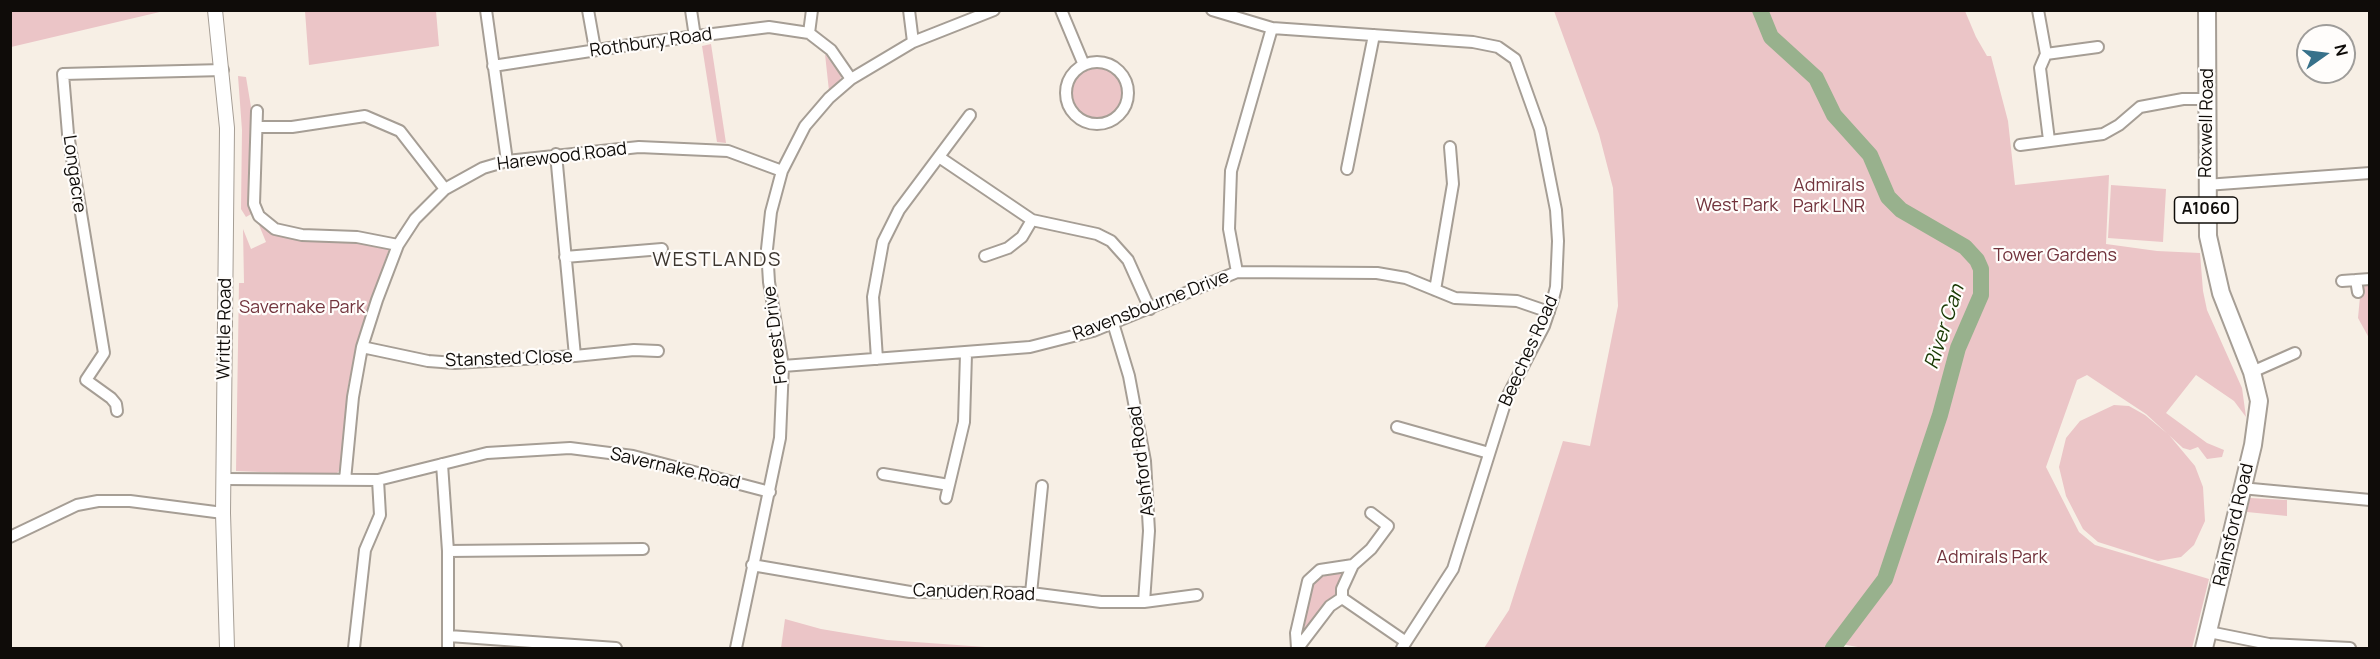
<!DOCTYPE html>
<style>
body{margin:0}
#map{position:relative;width:2380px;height:659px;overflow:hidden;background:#f7efe5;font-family:Manrope,sans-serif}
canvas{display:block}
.frame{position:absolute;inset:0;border:12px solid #0f0c09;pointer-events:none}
.north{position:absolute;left:2296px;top:24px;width:60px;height:60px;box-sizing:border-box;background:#fffdfb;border:2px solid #9f9d9a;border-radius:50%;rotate:76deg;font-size:16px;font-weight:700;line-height:24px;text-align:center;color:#0f0c09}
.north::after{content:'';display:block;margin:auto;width:21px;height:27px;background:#37718a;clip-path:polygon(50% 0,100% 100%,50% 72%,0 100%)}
</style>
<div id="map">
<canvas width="2380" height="659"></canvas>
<div class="frame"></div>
<div class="north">N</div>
</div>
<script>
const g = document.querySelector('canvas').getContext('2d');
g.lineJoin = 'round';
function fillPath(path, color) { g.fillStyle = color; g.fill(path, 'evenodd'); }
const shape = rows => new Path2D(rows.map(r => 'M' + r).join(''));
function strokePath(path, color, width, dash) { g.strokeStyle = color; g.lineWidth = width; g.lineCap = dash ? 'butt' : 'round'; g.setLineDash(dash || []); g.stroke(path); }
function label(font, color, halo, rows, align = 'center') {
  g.font = font + ' Manrope,sans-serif'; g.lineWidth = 4.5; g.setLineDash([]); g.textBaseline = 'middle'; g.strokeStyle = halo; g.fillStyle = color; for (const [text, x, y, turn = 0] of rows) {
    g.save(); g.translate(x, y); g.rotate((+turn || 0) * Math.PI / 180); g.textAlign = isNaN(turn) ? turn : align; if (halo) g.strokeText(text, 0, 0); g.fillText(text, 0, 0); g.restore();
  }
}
const green = shape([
 [11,10,164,10,164,11,11,47],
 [305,11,436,11,439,46,309,65],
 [1554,11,1965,11,1976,37,1987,56,1991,56,2008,121,2015,185,2109,175,2106,244,2157,251,2200,253,2203,291,2207,310,2242,388,2246,417,2234,401,2196,375,2166,413,2207,443,2224,450,2222,457,2207,459,2198,447,2190,450,2183,448,2146,414,2087,375,2077,380,2046,467,2079,532,2095,545,2209,579,2192,648,1864,648,1828,642,1825,648,1484,648,1509,610,1563,441,1590,446,1618,306,1613,188,1599,134],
 [711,44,726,143,717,142,702,46],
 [825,54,841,76,840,81,829,91],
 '1070 93a27 27 0 1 1 54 0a27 27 0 1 1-54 0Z',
 [238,76,246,77,251,107,253,213,246,217,241,209,242,130],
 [2111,185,2166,189,2163,242,2108,238],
 [259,225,278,235,358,240,390,246,360,333,348,386,340,470,335,475,236,471,239,283,244,283,243,229,251,249,266,242],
 [2369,283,2369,338,2358,318,2361,286],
 [2114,405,2129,406,2145,415,2169,435,2195,466,2203,487,2205,521,2194,545,2181,557,2158,561,2098,542,2083,529,2066,496,2059,467,2066,438,2080,421],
 [2250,498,2287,500,2287,516,2247,512],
 [1345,570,1338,595,1304,635,1300,631,1304,628,1310,596,1307,593,1319,575,1322,577],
 [785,619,821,629,887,640,999,648,781,648]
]);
const river = shape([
 [1760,10,1771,37,1816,78,1834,115,1870,155,1888,197,1901,210,1965,247,1977,260,1981,269,1981,295,1958,348,1940,415,1885,579,1833,648]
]);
const minor = shape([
 [486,10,507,161],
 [588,10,595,49],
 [691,10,695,37],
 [909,10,913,42],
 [1061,10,1084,65],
 [1212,10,1272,28,1473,42,1498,47,1515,59,1540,129,1556,210,1558,241,1556,287,1553,299,1544,326,1507,397,1453,569,1402,648],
 [2038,10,2046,54],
 [809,33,812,10],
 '1066 93a31 31 0 1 1 62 0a31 31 0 1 1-62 0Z',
 [493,66,649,42,769,27,809,33,831,50,851,79],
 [257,111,254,204,259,216,275,229,302,235,357,237,398,245],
 [257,127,292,127,365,116,400,131,445,189],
 [2049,140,2040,68,2046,54,2098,47],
 [2020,145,2103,134,2119,125,2140,107,2183,99,2207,99],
 [556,154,575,356],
 [939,157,1032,220,1097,234,1111,241,1128,260,1150,309],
 [1347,169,1374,35],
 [2206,185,2370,173],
 [985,256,1008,248,1022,237,1032,220],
 [565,257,662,249],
 [1237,272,1229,229,1231,171,1272,28],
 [2356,280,2358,292],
 [2342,281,2370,279],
 [1435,290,1453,184,1450,147],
 [1113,323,1129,376,1145,461,1149,531,1144,602],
 [362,347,428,361,455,363,575,356,634,350,658,351],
 [877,359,873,297,883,242,899,210,970,115],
 [783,366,1030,347,1093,331,1237,272,1377,273,1406,278,1455,298,1517,301,1549,312],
 [2252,372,2295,353],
 [117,411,116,404,111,398,86,380,104,353,68,134,63,74,223,70],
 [1397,427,1489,453],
 [442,464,448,551,448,648],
 [883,474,949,485,964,422,966,354],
 [224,479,378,480,487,453,570,448,633,456,770,492],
 [345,480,353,397,362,347,377,300,398,245,415,219,445,189,483,168,507,161,639,147,728,151,782,171],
 [2241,488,2370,500],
 [946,498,949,485],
 [10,537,77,505,98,501,130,501,223,513],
 [448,551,643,549],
 [752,565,910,592,1031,593,1101,602,1144,602,1197,595],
 [1031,593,1042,486],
 [1342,598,1406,642],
 [2209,632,2269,644,2350,648],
 [449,636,616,648],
 [354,648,365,550,380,515,378,480],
 [736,648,780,438,783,366,769,282,767,249,771,212,782,171,805,126,829,98,851,79,913,42,994,10],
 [1297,648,1296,633,1308,581,1320,570,1353,565],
 [1298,648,1330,606,1342,598,1342,589,1353,565,1371,549,1388,526,1371,513]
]);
const tertiary = shape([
 [215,10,227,128,223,513,227,648]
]);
const primary = shape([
 [2204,648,2253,445,2259,401,2252,372,2221,293,2208,236,2207,10]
]);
const shields = [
 [2206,210,63]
];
const shieldNames = [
 ["A1060",2206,210]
];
const streetNames = [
 ["Rothbury Road",651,43,-8],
 ["Roxwell Road",2207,123,-89],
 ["Harewood Road",562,157,-7],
 ["Longacre",74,174,82],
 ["Ravensbourne Drive",1151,306,-21],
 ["Writtle Road",225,329,-89],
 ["Forest Drive",776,335,-97],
 ["Beeches Road",1529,351,-66],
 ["Stansted Close",509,359,-2],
 ["Ashford Road",1142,461,-97],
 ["Savernake Road",675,469,13],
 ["Rainsford Road",2234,525,-77],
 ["Canuden Road",974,593,2]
];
const parkNames = [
 ["Admirals",1829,186],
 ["Park LNR",1829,207],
 ["West Park",1737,206],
 ["Tower Gardens",2055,256],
 ["Savernake Park",302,308],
 ["Admirals Park",1992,558]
];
const neighbourhoodNames = [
 ["WESTLANDS",717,260]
];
const waterNames = [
 ["River Can",1945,327,-72]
];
fillPath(green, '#ebc5c7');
strokePath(river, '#98b18d', 16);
strokePath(minor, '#a69e95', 14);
strokePath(tertiary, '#a69e95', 16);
strokePath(primary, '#a69e95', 20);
strokePath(minor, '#fff', 10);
strokePath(tertiary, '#fff', 14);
strokePath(primary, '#fff', 16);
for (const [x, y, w] of shields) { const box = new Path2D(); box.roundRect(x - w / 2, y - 13, w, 26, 4.5); g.fillStyle = '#fffdfb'; g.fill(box); strokePath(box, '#0f0c09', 1.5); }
label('bold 16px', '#0f0c09', null, shieldNames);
label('18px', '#0f0c09', '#fffdfb', streetNames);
label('18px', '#72343d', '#fffdfb', parkNames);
g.letterSpacing = '1.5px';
label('20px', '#3e3730', '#fffdfb', neighbourhoodNames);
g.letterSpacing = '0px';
label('italic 20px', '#193903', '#fffdfb', waterNames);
</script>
